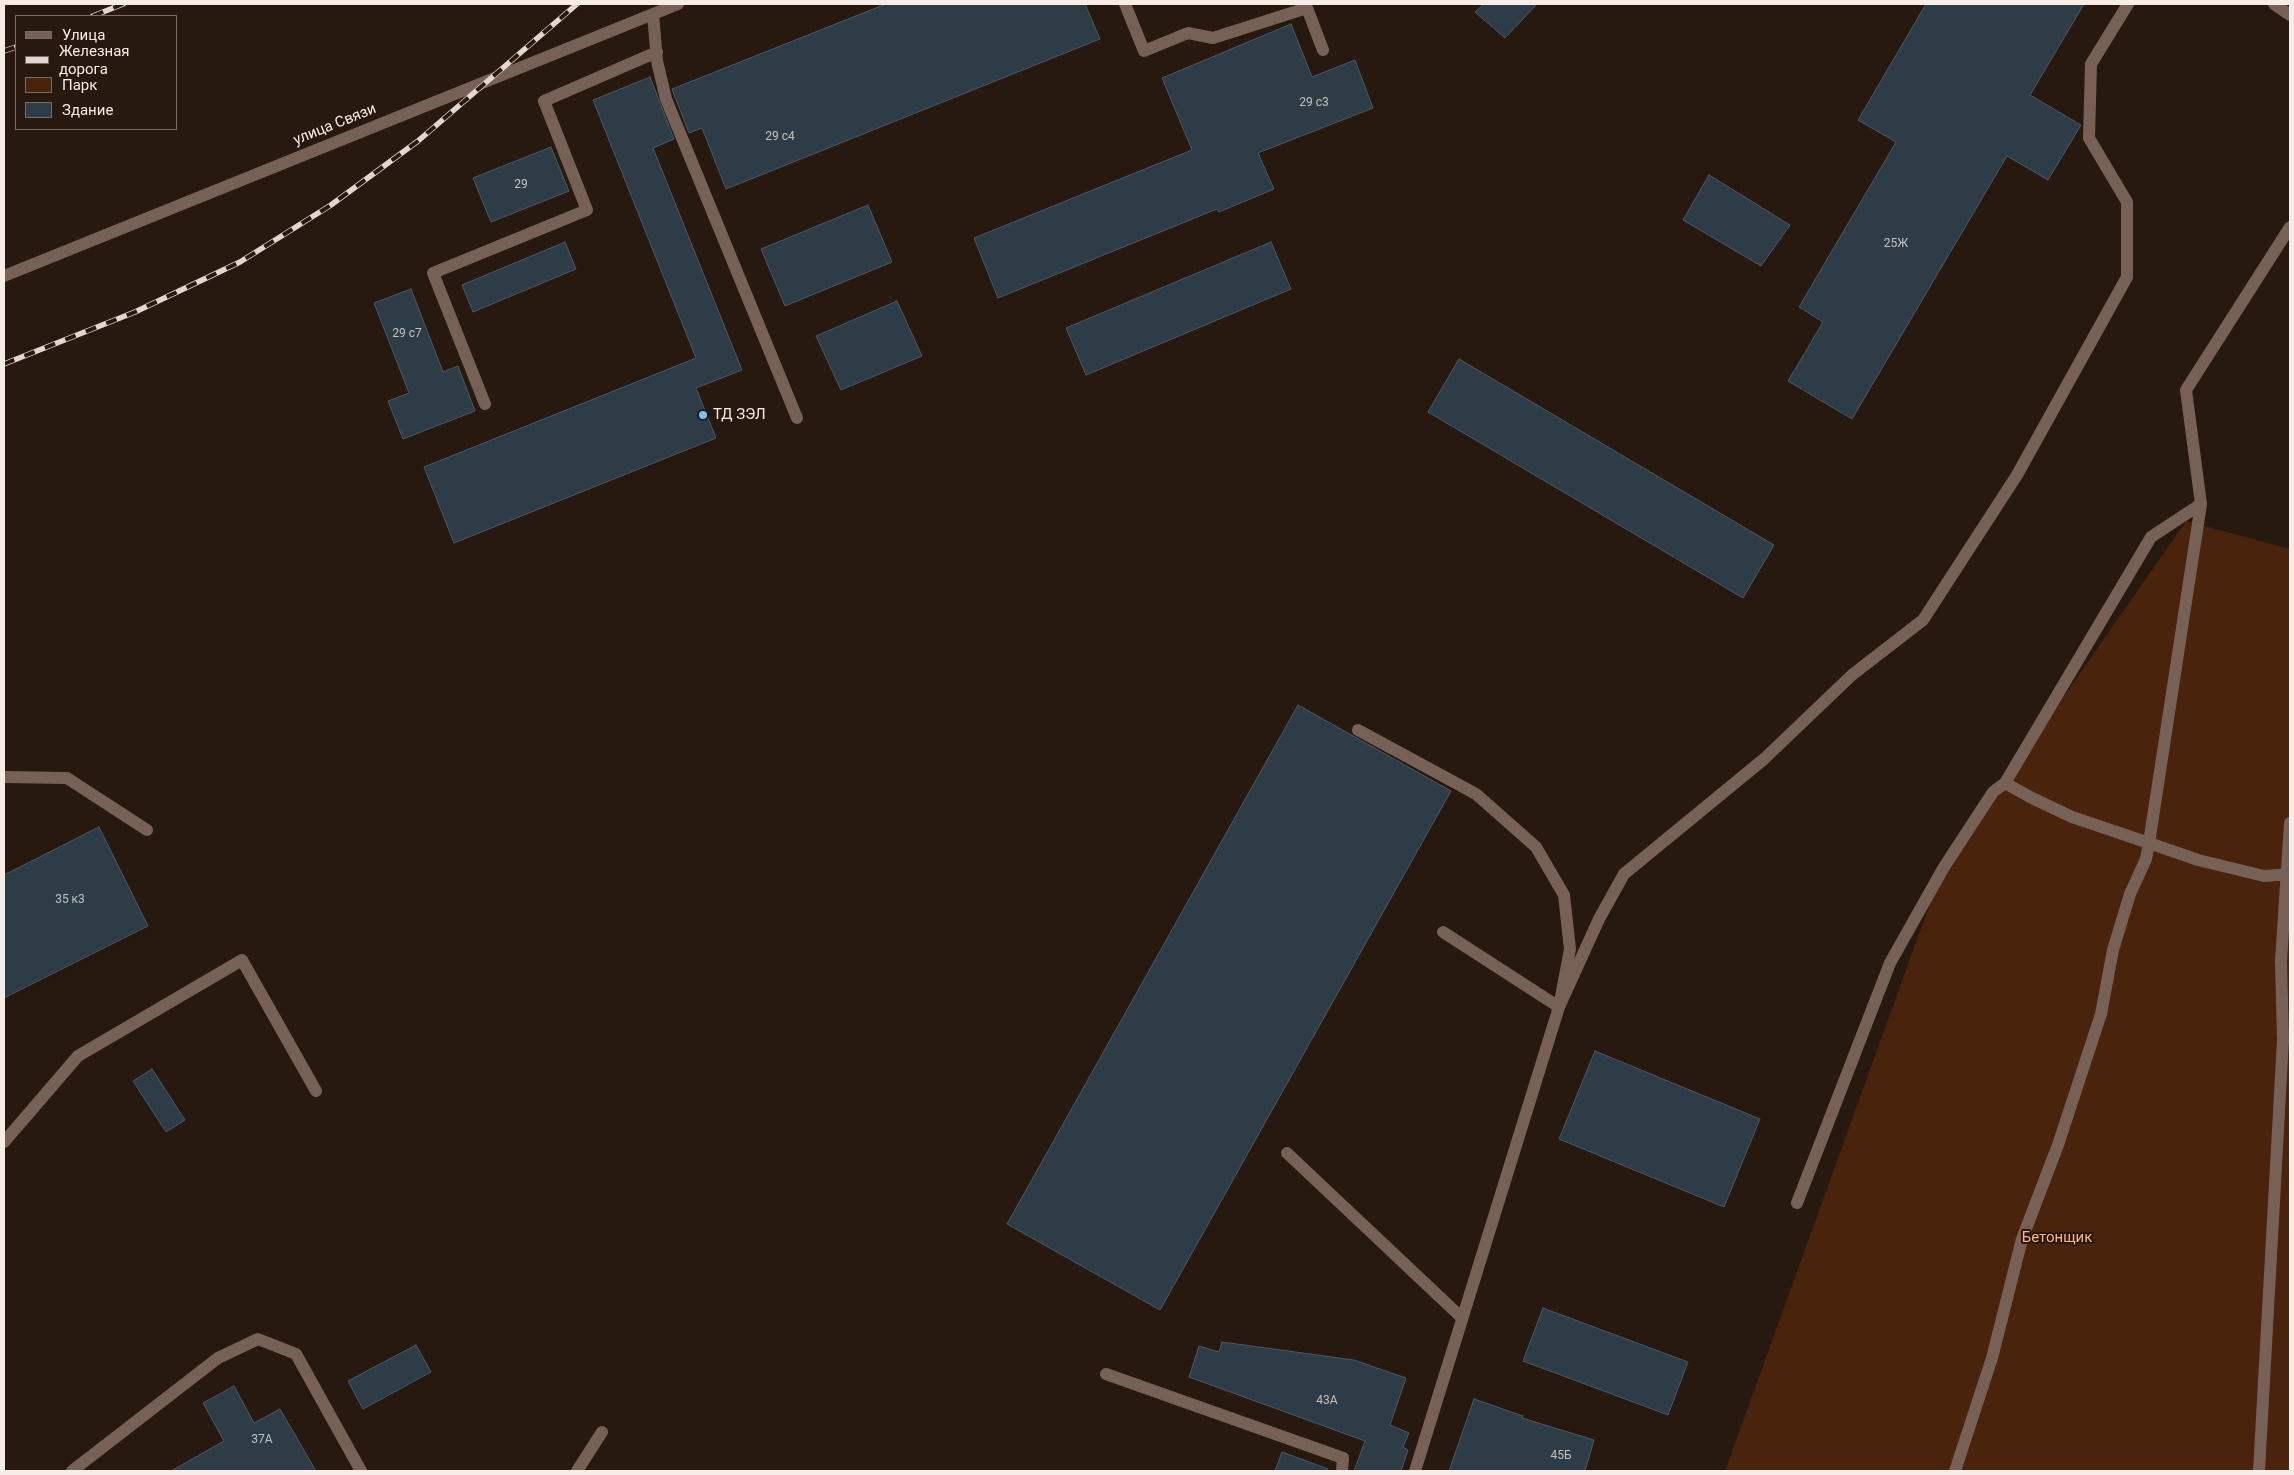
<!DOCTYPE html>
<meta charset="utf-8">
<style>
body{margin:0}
#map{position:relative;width:2294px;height:1475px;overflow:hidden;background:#271810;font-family:Roboto,sans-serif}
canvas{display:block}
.frame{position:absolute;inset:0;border:5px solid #f7ece6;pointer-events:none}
.legend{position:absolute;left:15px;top:15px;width:162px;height:115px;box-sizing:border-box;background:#271810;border:1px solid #7a6d66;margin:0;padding:6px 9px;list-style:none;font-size:15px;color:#f7ece6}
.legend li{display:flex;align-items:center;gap:10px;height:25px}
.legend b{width:25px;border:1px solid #7a6d66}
</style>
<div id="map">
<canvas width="2294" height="1475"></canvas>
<div class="frame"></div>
<ul class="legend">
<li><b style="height:6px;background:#776156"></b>Улица</li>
<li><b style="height:6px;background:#e2d6d0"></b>Железная дорога</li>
<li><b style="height:14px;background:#49230b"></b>Парк</li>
<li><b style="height:14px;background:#2d3c47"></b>Здание</li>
</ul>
</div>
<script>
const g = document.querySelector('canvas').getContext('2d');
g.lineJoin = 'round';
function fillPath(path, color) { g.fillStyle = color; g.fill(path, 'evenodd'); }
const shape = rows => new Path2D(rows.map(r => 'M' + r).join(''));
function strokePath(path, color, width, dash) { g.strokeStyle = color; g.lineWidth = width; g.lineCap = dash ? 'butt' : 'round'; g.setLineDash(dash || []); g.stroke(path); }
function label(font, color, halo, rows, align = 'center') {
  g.font = font + ' Roboto,sans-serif'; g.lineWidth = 4; g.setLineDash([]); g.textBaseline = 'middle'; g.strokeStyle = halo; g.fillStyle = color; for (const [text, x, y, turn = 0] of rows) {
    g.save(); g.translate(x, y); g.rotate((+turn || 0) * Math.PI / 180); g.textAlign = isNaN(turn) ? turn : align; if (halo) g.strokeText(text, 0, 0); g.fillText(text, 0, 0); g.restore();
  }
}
const green = shape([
 [2186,521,2290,549,2290,1471,1725,1471,1941,873]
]);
const building = shape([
 [886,4,1085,4,1100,39,726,189,702,128,689,133,672,89,886,4],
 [1484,4,1537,4,1505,38,1475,12,1484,4],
 [1926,4,2084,4,2030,95,2081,125,2048,180,2007,156,1852,419,1788,381,1823,322,1799,307,1896,142,1858,120,1926,4],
 [1291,24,1312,77,1355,60,1373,108,1258,153,1274,189,1219,212,1217,209,998,298,974,238,1192,150,1162,78,1291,24],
 [650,77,674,139,653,148,742,370,696,388,716,438,454,543,424,467,696,358,593,100,650,77],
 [551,147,569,191,491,222,473,178,551,147],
 [1709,175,1790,225,1761,266,1683,220,1709,175],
 [868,205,892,262,785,306,761,249,868,205],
 [565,242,576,269,473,312,462,285,565,242],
 [1271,242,1291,289,1086,375,1066,328,1271,242],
 [411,289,443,372,458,366,475,411,403,439,388,401,409,393,374,303,411,289],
 [897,301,922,356,841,390,816,336,897,301],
 [1459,359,1774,545,1743,598,1428,412,1459,359],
 [1298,705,1451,791,1160,1310,1007,1224,1298,705],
 [99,827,148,926,4,998,4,875,99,827],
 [1595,1051,1760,1119,1724,1207,1559,1139,1595,1051],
 [152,1069,185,1120,166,1132,133,1081,152,1069],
 [1543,1308,1688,1362,1668,1415,1523,1361,1543,1308],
 [1222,1342,1354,1360,1406,1378,1390,1425,1409,1433,1403,1447,1408,1450,1401,1471,1354,1471,1365,1441,1189,1377,1199,1346,1219,1352,1222,1342],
 [416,1345,431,1372,363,1409,348,1381,416,1345],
 [234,1386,254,1423,280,1409,316,1471,171,1471,224,1441,203,1403,234,1386],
 [1474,1399,1523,1416,1522,1418,1594,1440,1585,1471,1449,1471,1474,1399],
 [1282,1452,1328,1469,1327,1471,1275,1471,1282,1452]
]);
const minor = shape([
 [1125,4,1144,51,1188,33,1213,38,1307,8,1323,50],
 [2274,4,2290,15],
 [653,14,657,61,666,99,797,418],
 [4,276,678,4],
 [485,404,433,273,587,210,544,101,657,52],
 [1358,730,1476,794,1536,847,1564,895,1570,949,1559,1007,1443,932],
 [4,777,67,778,147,830],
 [2005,783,2151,537,2201,504,2186,390,2290,227],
 [4,1142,78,1056,242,960,316,1091],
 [1287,1153,1461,1317],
 [1797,1203,1890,963,1944,867,1993,792,2005,783,2030,797,2072,817,2149,843,2201,504],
 [1106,1374,1343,1458,1342,1471],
 [72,1471,218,1358,258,1339,296,1354,361,1471],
 [577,1471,602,1432],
 [1415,1471,1559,1007,1599,919,1624,874,1764,759,1852,675,1923,620,2017,475,2127,277,2127,202,2089,138,2091,64,2128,4],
 [1955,1471,1992,1358,2022,1239,2058,1145,2101,1014,2113,950,2130,894,2146,859,2149,843,2198,860,2264,876,2290,874],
 [2259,1471,2283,1040,2281,961,2290,823]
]);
const rail = shape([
 [93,16,123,4],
 [4,51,16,47],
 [4,364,135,312,240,262,331,205,418,141,577,4]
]);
const markers = [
 [703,415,5,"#73c1f5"]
];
const numberNames = [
 ["29 с3",1314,103],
 ["29 с4",780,137],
 ["29",521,185],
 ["25Ж",1896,244],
 ["29 с7",407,334],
 ["35 к3",70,900],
 ["43А",1327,1401],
 ["37А",262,1440],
 ["45Б",1561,1456]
];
const streetNames = [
 ["улица Связи",335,125,-22]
];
const poiNames = [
 ["ТД ЗЭЛ",713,415]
];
const parkNames = [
 ["Бетонщик",2057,1238]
];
fillPath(green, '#49230b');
fillPath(building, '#2d3c47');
strokePath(building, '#4a5a66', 1);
strokePath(minor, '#776156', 12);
strokePath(rail, '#e2d6d0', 5.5);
strokePath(rail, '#271810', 4, [11]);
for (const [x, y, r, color] of markers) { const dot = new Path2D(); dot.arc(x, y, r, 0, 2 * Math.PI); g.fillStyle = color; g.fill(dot); strokePath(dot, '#271810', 2); }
label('12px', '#c4c0be', null, numberNames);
label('15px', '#f7ece6', '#271810', streetNames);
label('15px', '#f7ece6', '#271810', poiNames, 'left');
label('15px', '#feb288', '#271810', parkNames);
</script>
